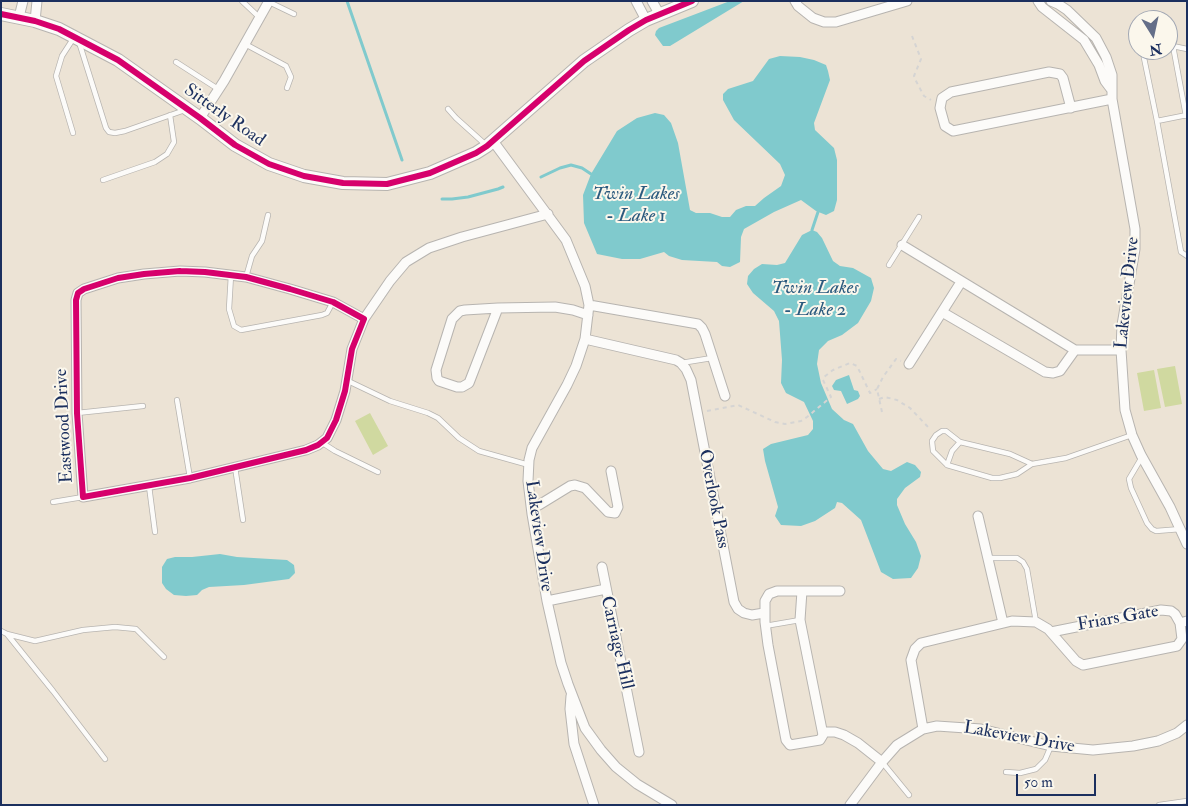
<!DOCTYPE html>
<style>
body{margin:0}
#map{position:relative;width:1188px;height:806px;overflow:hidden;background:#ece3d5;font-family:"IM FELL Double Pica",serif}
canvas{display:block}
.frame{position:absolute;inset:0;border:2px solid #1b2f5e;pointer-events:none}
.north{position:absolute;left:1128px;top:10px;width:50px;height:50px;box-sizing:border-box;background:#fbf7ec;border:1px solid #a1a7b3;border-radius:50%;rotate:170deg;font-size:14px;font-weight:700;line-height:20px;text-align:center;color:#1b2f5e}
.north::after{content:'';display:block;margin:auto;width:18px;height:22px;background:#646e88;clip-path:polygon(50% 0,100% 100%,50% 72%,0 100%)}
.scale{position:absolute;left:1016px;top:774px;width:80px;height:22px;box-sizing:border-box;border:2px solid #1b2f5e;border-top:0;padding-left:6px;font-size:15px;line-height:18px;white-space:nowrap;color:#1b2f5e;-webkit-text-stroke:4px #fbf7ec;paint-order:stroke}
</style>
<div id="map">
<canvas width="1188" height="806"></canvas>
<div class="frame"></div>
<div class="north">N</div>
<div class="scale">50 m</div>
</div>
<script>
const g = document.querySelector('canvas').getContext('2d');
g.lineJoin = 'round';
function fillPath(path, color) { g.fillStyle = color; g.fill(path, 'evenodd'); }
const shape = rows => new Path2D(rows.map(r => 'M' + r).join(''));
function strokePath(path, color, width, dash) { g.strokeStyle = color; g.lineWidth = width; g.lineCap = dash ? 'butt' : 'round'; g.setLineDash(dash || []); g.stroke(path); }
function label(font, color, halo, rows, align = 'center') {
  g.font = font + ' "IM FELL Double Pica",serif'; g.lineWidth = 4; g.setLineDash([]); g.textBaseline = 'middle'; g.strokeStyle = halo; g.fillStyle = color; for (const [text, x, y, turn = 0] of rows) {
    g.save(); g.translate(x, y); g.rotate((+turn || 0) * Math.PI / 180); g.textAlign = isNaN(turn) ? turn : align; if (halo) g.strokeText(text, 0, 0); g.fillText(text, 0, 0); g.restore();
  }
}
const green = shape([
 [1175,366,1182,404,1165,407,1157,369],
 [1154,370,1161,408,1144,411,1137,373],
 [370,413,388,446,373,455,355,421]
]);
const water = shape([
 [730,1,744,1,670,46,663,46,655,35,656,31,659,28],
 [780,56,800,57,814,60,826,65,828,71,830,80,814,123,815,130,834,148,837,160,837,200,834,211,826,215,816,211,801,200,774,212,744,229,741,237,740,262,730,267,722,266,717,262,682,260,669,256,664,252,640,259,622,259,597,254,584,223,583,195,591,174,617,131,637,118,655,113,664,115,671,123,678,143,690,210,696,213,710,213,722,217,730,217,736,210,746,206,755,206,764,198,781,186,785,175,780,164,734,120,723,100,723,94,728,89,753,81,769,59],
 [812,230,817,232,822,238,833,261,840,266,853,268,871,278,874,288,871,301,858,323,842,335,828,341,819,350,817,364,821,383,832,409,844,420,853,424,868,451,883,469,891,471,907,462,915,465,921,472,920,477,905,488,897,499,897,505,905,524,916,542,921,556,918,568,911,578,893,579,881,572,861,520,842,503,837,502,835,508,815,521,801,526,781,525,775,516,778,507,765,461,763,449,771,444,808,435,813,429,813,421,804,402,786,393,781,383,782,360,779,321,774,311,753,293,747,284,748,276,754,269,762,264,777,265,785,263,802,235],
 [849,375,854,390,858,391,860,396,858,399,847,404,841,391,834,390,832,386,836,380],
 [220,554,237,557,287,560,294,565,295,573,289,579,244,585,209,587,202,590,197,595,186,596,174,595,166,589,162,583,162,567,167,559,175,557,192,557]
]);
const stream = shape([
 [347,1,402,160],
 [541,177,560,168,571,165,582,168,591,174],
 [442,199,452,199,468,197,498,189,503,187],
 [812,230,818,212]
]);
const path = shape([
 [912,36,921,59,914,76,916,81,924,96,931,100],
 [879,399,885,397,897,400,910,408,929,428],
 [707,411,738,405,775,422,785,424,801,421,807,417,831,397,823,380,824,377,833,370,850,363,857,366,870,393,877,389],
 [882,412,877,389,883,377,896,359,901,361]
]);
const lane = shape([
 [242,1,260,18],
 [269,2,294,14],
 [79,42,106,128,109,132,115,133,125,131,185,110],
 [245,44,286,66,291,77,287,88],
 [1168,45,1187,49],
 [1173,46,1186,116],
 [1144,50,1143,53,1157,121],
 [176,62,218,89],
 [448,109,456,118,486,145],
 [1187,115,1157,121,1181,252,1187,256],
 [73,133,56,76,62,56,73,39],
 [103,180,155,162,167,154,174,142,170,115],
 [889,265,919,217],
 [231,275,229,309,234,326,241,330,322,315,327,313,333,302],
 [246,277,252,256,262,241,268,215],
 [681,363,712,358],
 [346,380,390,401,428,413,438,418,459,438,479,451,529,465],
 [177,400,190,478],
 [77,413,143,406],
 [321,442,335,451,378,472],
 [1142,457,1129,479,1131,488,1147,523,1152,529,1156,531,1181,529],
 [1032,464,1017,474,1000,478,992,478,947,465,952,451,960,442,1010,454,1032,464,1066,458,1132,435],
 [947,465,933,451,932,441,936,435,942,431,946,431,960,442],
 [235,467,243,520],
 [149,486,155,532],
 [53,502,83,497],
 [988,558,1017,558,1023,562,1027,569,1036,622],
 [765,626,800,620],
 [1,631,7,634,53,691,105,759],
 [7,634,35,641,83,630,115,627,136,629,164,657],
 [882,762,909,795],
 [1006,772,1020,773,1036,769,1045,760,1051,746],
 [1159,805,1187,801]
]);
const street = shape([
 [636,1,646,20],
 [652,1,660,15],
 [795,1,798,6,813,18,824,22,836,22,907,1],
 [1038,1,1042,7,1084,40,1099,65,1105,81,1111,89],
 [1051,1,1058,4,1067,10,1096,38,1106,57,1112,75,1112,99,1135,229,1135,249,1122,325,1121,350,1125,410,1132,435,1141,455,1170,507,1187,544],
 [19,17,23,1],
 [35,21,37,1],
 [1071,108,1063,78,1060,74,1049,72,951,92,942,98,940,108,945,126,953,131,1112,99],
 [200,118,224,81,269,1],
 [493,141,566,240,585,286,589,305,585,339,576,366,567,385,532,448,529,460,528,481,532,514,547,601,561,663,568,684,585,728,601,750,616,767,637,784,672,805],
 [902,245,1075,350,1121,350],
 [180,271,205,272,246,277,290,289,333,302,364,319,352,349,345,391,336,420,327,438,318,445,306,450,190,478,83,497,77,413,76,300,78,293,84,289,118,278,144,274,180,271],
 [589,305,698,324,702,328,705,334,725,396],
 [498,308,469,383,462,387,457,387,439,381,437,378,436,370,452,319,460,311,465,310,498,308],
 [498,308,555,307,573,310,588,315],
 [942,312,1045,372,1053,373,1060,371,1075,350],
 [364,319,390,281,406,262,429,248,462,237,548,214],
 [585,339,676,360,681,363,686,369,691,380,734,602,738,609,744,613,752,615,764,613],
 [909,364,961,282],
 [531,506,539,505,570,486,575,485,585,488,608,512,615,513,618,507,611,471],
 [978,516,1003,623],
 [602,567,639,752],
 [802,591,800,620,823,735,820,740,790,745,786,740,768,645,765,622,765,601,769,594,777,591,840,591],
 [547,601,606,589],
 [1051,632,1161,610,1171,611,1175,614,1180,623,1187,621],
 [571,696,570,709,574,744,594,805],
 [923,729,911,660,915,649,921,643,1012,621,1036,622,1048,629,1076,661,1083,665,1177,646,1182,639,1180,623],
 [823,732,835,732,844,735,858,743,882,762],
 [850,805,882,762,897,745,923,729,937,726,981,729,1051,746,1093,750,1133,746,1158,741,1177,733,1187,725]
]);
const secondary = shape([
 [1,14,35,21,59,29,118,60,200,118,235,145,269,164,304,176,343,183,387,184,430,173,476,153,487,146,584,61,629,30,646,20,692,1]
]);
const cycleway = shape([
 [1,14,35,21,59,29,118,60,200,118,235,145,269,164,304,176,343,183,387,184,430,173,476,153,487,146,584,61,629,30,646,20,692,1],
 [180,271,205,272,246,277,290,289,333,302,364,319,352,349,345,391,336,420,327,438,318,445,306,450,190,478,83,497,77,413,76,300,78,293,84,289,118,278,144,274,180,271]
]);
const streetNames = [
 ["Sitterly Road",224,116,35],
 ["Lakeview Drive",1128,293,-84],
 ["Eastwood Drive",65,426,-93],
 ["Overlook Pass",713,499,79],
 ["Lakeview Drive",538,536,82],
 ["Friars Gate",1118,619,-10],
 ["Carriage Hill",616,643,77],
 ["Lakeview Drive",1019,738,10]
];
const waterNames = [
 ["Twin Lakes",636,195],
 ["- Lake 1",636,217],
 ["Twin Lakes",815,289],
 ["- Lake 2",815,311]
];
fillPath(green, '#d0d9a0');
fillPath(water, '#80cacd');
strokePath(stream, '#80cacd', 3);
strokePath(lane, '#b7b4b0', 6);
strokePath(street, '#b7b4b0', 11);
strokePath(secondary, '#b7b4b0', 14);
strokePath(path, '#d5d4d3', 2, [4, 4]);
strokePath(lane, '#fcfbf9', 4.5);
strokePath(street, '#fcfbf9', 9);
strokePath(secondary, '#fcfbf9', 12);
strokePath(cycleway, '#d6006c', 6);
label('18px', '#1b2f5e', '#fbf7ec', streetNames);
label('italic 19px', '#2b5a7e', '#fbf7ec', waterNames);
</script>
